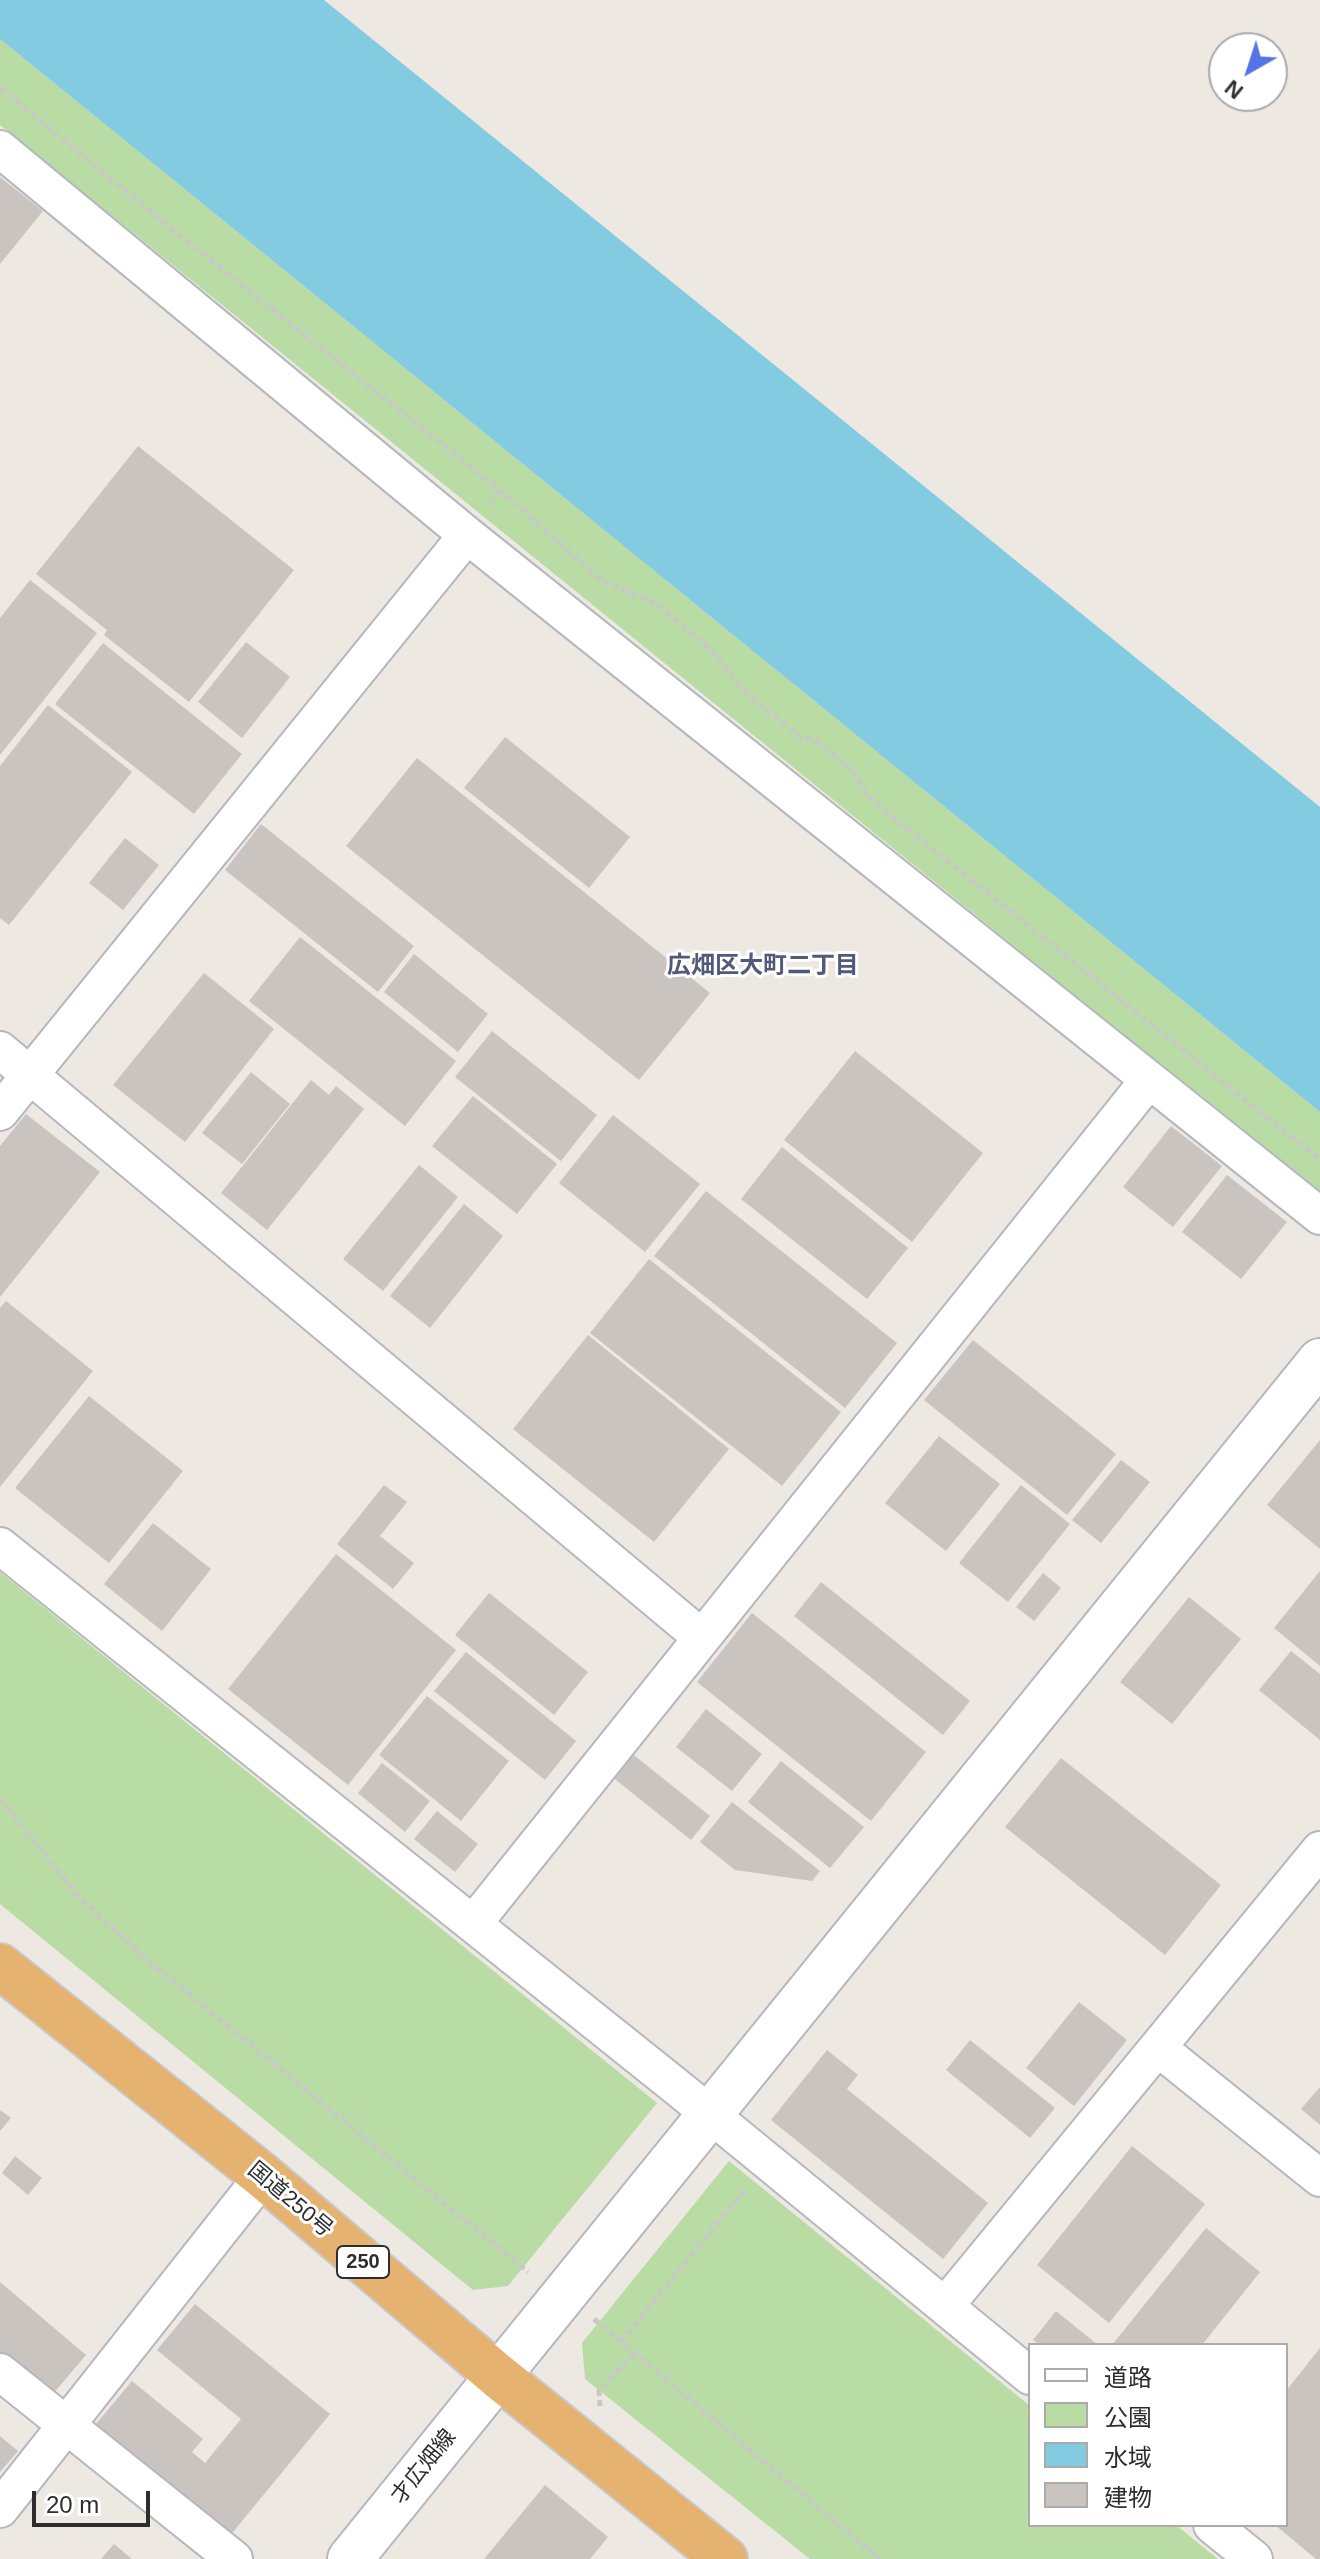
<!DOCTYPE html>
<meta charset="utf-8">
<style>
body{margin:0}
#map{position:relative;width:1320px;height:2559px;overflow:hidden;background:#ede8e1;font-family:Helvetica,"Noto Sans JP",sans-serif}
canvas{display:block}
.legend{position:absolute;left:1028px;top:2343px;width:260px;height:184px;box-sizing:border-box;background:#fff;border:2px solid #ababab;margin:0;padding:10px 14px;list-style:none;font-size:24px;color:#2d2d2d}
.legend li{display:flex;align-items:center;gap:16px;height:40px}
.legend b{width:40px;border:2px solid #ababab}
.north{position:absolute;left:1208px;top:32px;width:80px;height:80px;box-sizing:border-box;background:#fff;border:2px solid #ababab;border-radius:50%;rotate:219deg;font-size:22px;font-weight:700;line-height:32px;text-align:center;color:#2d2d2d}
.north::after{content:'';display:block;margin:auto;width:28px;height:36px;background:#5674e5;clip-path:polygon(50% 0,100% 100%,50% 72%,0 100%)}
.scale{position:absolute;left:32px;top:2491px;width:118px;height:36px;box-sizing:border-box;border:4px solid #2d2d2d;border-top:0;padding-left:10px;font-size:24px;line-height:28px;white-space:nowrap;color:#2d2d2d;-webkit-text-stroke:6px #fff;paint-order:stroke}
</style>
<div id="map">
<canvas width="1320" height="2559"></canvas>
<ul class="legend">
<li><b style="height:10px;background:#fff"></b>道路</li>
<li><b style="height:22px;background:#b9dca5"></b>公園</li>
<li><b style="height:22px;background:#82cbe1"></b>水域</li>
<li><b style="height:22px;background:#c9c4c0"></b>建物</li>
</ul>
<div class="north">N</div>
<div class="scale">20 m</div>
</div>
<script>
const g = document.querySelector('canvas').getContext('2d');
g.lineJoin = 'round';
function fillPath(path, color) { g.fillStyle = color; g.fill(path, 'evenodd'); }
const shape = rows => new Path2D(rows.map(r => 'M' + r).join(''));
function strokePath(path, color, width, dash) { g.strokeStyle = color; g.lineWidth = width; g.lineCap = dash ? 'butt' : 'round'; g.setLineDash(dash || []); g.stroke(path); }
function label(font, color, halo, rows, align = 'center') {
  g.font = font + ' Helvetica,"Noto Sans JP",sans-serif'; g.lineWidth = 6; g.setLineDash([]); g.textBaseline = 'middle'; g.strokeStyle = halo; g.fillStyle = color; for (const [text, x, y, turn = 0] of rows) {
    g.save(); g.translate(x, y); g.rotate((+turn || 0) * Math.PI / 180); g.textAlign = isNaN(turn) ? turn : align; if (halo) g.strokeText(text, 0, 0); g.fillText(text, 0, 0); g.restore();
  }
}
const green = shape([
 [0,39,1320,1112,1320,1194,0,125],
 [0,1572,657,2103,508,2286,473,2290,0,1904],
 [729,2161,1030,2406,1030,2525,1176,2525,1218,2559,810,2559,585,2379,582,2343]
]);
const water = shape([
 [0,0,324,0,1320,807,1320,1112,0,39]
]);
const building = shape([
 [0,177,43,211,0,264],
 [138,446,294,570,189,702,104,635,107,630,36,574],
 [30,580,97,633,0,755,0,618],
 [246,642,290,677,242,738,198,702],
 [103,643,242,754,194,814,55,704],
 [48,705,132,772,9,925,0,918,0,766],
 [505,737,630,837,589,888,464,788],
 [417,758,710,993,639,1080,346,846],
 [261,824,414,946,378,992,225,870],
 [125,838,159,865,123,910,89,883],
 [300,937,456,1061,405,1126,249,1001],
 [414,954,488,1014,458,1052,384,992],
 [204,973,274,1029,185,1142,113,1085],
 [492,1031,597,1115,561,1161,455,1077],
 [855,1051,983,1153,912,1242,784,1140],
 [251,1072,290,1104,242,1164,202,1133],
 [311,1080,329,1095,336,1086,364,1109,267,1230,221,1193],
 [473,1096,557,1164,517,1214,432,1146],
 [26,1114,100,1172,0,1297,0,1146],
 [613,1115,700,1184,645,1252,559,1183],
 [1171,1126,1222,1166,1173,1227,1123,1187],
 [782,1147,908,1248,867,1299,741,1199],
 [419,1165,458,1197,383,1291,343,1259],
 [1227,1175,1287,1222,1241,1279,1182,1232],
 [706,1191,897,1343,845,1408,654,1256],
 [464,1204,503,1236,430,1328,390,1296],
 [649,1259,841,1412,782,1486,590,1333],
 [6,1301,93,1371,0,1487,0,1308],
 [588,1335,729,1449,654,1542,513,1429],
 [973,1340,1116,1454,1067,1515,924,1400],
 [89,1396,183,1471,109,1563,15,1488],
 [939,1436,1000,1484,946,1551,885,1503],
 [1320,1440,1320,1549,1267,1505],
 [1121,1460,1150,1482,1101,1543,1072,1520],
 [384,1485,407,1502,380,1536,414,1563,393,1589,337,1544],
 [1021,1485,1070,1524,1008,1602,959,1563],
 [153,1523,211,1569,162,1631,104,1584],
 [336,1554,456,1650,348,1785,228,1689],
 [1320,1571,1320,1666,1274,1628],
 [1043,1573,1061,1588,1034,1621,1016,1607],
 [821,1582,970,1701,943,1735,794,1616],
 [489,1593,588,1672,554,1715,455,1635],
 [1189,1597,1241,1639,1172,1724,1120,1682],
 [752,1613,926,1752,871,1821,697,1682],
 [1291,1651,1320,1674,1320,1740,1259,1690],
 [466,1652,576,1741,545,1780,434,1691],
 [427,1696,509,1761,461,1821,379,1755],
 [706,1709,762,1754,732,1791,676,1747],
 [630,1752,710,1816,691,1840,611,1776],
 [1061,1758,1221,1885,1165,1955,1005,1827],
 [781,1761,864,1827,830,1868,748,1802],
 [382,1763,430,1801,405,1832,358,1793],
 [732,1802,820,1871,812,1881,735,1870,700,1842],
 [437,1811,478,1844,455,1872,414,1839],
 [1079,2002,1127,2040,1074,2106,1026,2068],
 [970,2040,1055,2108,1030,2138,946,2070],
 [827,2050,858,2075,847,2089,988,2203,943,2259,771,2120],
 [1320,2087,1320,2125,1301,2109],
 [0,2110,11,2118,0,2131],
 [1132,2146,1205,2204,1109,2323,1037,2265],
 [15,2156,42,2178,28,2195,2,2173],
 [1206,2228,1260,2272,1202,2345,1112,2345],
 [0,2282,86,2355,52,2395,0,2351],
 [195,2304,330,2414,224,2543,104,2445,96,2424,132,2381,203,2439,192,2452,205,2463,241,2419,157,2350],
 [1056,2311,1098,2345,1040,2345,1033,2340],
 [1320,2348,1320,2559,1316,2559,1275,2525,1286,2525,1286,2391],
 [0,2436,18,2451,0,2472],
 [545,2485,608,2537,590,2559,484,2559],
 [114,2544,132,2559,101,2559]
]);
const path = shape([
 [0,88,205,256,500,490,601,580,660,606,708,647,744,691,803,739,813,738,854,772,868,797,1320,1160],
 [489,505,500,490],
 [0,1799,79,1897,146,1959,528,2272],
 [594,2319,880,2559],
 [621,2342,744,2191],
 [600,2406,599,2391,634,2353]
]);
const minor = shape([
 [0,149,467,535,1320,1216],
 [0,1050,701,1637],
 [0,1112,467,535],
 [0,1546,678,2088,1030,2376],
 [473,1924,1148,1081],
 [1158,2048,1320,2178],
 [945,2306,1320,1850],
 [0,2372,234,2559],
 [0,2509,263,2176],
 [1212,2525,1254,2559]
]);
const tertiary = shape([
 [498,2376,1320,1361]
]);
const secondary = shape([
 [350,2559,498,2376]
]);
const trunk = shape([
 [0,1966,263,2176,498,2376,725,2559]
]);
const shields = [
 [363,2262,52]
];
const shieldNames = [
 ["250",363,2262]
];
const streetNames = [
 ["国道250号",290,2200,40],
 ["才広畑線",424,2467,-51]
];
const neighbourhoodNames = [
 ["広畑区大町二丁目",763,966]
];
fillPath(green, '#b9dca5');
fillPath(water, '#82cbe1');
fillPath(building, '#c9c4c0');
strokePath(minor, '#b5b7bf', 40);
strokePath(tertiary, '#b5b7bf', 48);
strokePath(secondary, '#b5b7bf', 48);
strokePath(trunk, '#c8c8c8', 48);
strokePath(path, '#c8c8c8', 5, [6, 4]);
strokePath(minor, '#fff', 36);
strokePath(tertiary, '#fff', 44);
strokePath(secondary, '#fff', 44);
strokePath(trunk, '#e6b270', 44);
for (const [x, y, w] of shields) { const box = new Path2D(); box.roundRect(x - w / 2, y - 16, w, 32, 6); g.fillStyle = '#fff'; g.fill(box); strokePath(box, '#2d2d2d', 2); }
label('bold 20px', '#2d2d2d', null, shieldNames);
label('22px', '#2d2d2d', '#fff', streetNames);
label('bold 24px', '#525a79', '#fff', neighbourhoodNames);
</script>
